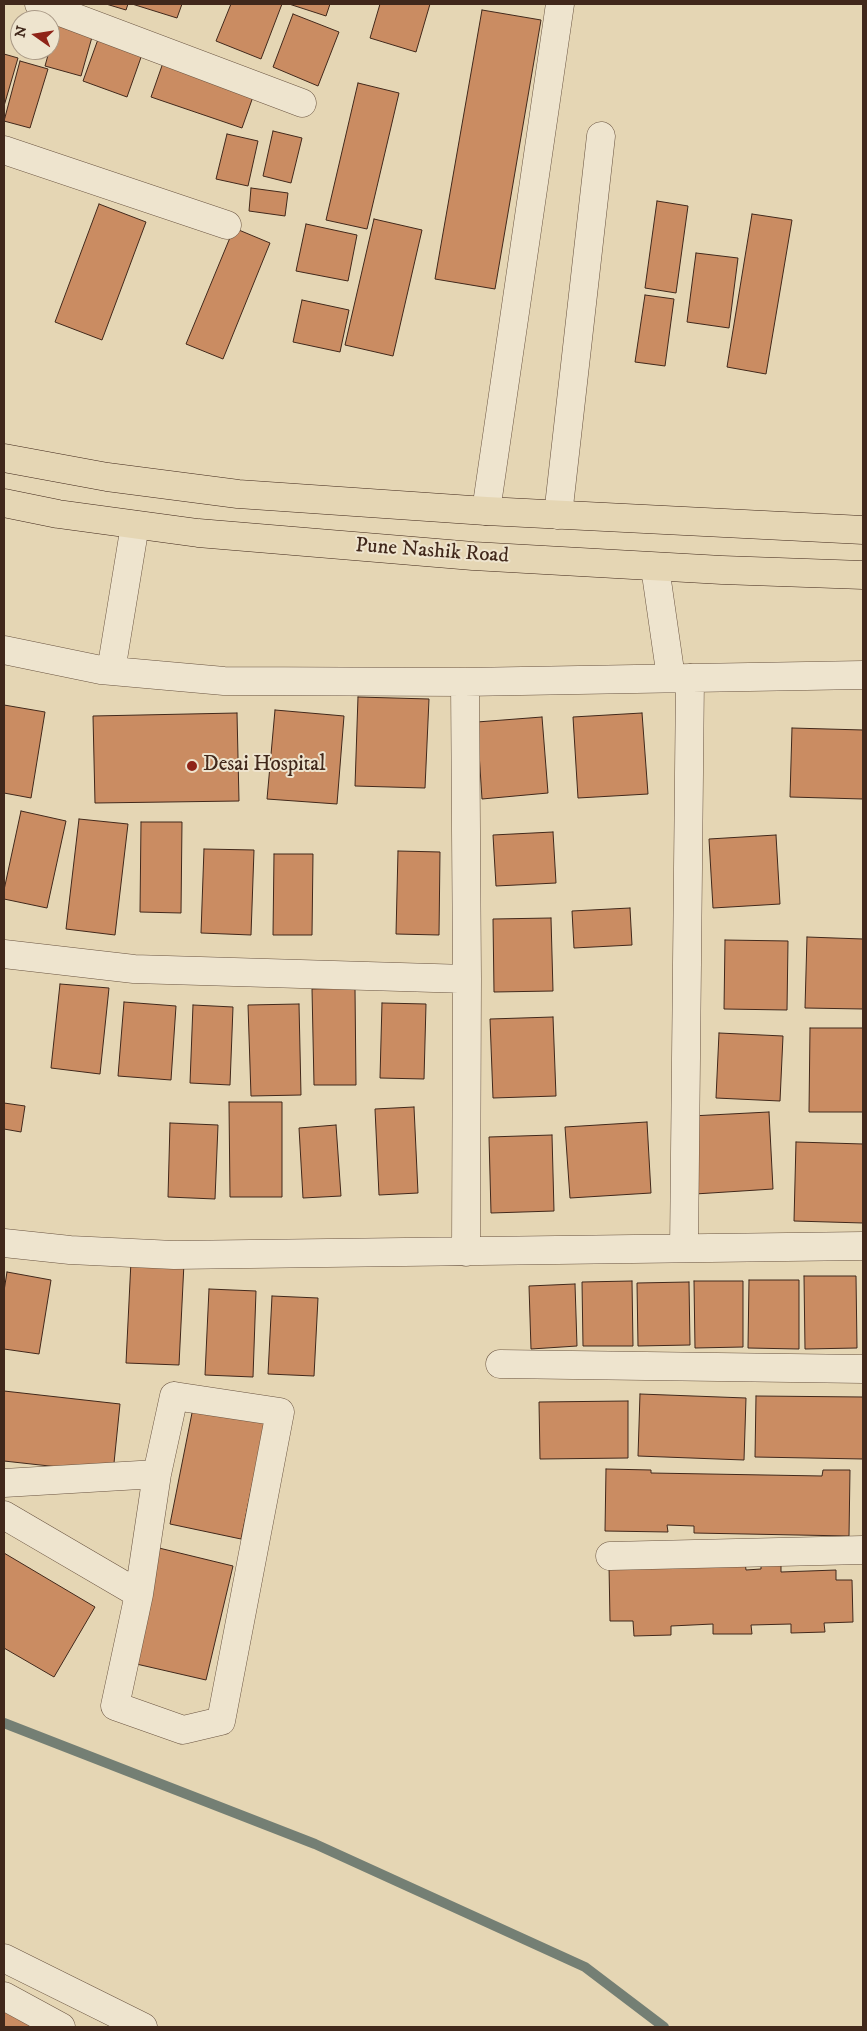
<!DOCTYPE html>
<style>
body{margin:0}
#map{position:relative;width:867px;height:2031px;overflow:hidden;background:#e5d6b4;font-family:"IM FELL DW Pica",serif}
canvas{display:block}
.frame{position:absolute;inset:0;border:5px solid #41281b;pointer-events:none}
.north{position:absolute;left:10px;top:10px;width:50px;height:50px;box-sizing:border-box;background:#eee4ce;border:1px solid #a99986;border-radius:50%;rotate:283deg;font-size:14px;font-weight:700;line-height:20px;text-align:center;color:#41281b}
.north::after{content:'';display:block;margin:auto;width:18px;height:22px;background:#8f2418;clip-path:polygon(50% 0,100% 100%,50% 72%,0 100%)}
</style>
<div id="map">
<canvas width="867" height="2031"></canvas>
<div class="frame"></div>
<div class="north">N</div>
</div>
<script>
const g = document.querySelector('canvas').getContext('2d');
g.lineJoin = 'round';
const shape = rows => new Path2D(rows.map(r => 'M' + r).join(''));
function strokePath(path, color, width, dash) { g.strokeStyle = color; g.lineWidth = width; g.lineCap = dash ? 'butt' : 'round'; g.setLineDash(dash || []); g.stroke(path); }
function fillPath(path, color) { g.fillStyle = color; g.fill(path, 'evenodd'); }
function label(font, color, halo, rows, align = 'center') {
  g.font = font + ' "IM FELL DW Pica",serif'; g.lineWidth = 4; g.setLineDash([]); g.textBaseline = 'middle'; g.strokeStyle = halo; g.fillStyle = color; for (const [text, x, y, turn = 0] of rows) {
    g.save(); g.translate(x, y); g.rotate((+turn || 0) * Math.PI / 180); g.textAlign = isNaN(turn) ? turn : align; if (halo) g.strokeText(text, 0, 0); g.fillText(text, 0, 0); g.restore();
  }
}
const stream = shape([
 [4,1723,315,1844,585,1967,664,2027]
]);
const building = shape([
 [106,4,128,4,126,10,106,4],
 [132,4,182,4,177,18,132,4],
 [231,4,282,4,261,59,216,41,231,4],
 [289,4,330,4,326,16,289,4],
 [380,4,430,4,416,52,370,38,380,4],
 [482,10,541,20,495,289,435,279,482,10],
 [293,14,339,32,318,86,273,67,293,14],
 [58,19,94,30,81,76,45,66,58,19],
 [101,31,145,46,127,97,83,81,101,31],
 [4,54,18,58,4,106,4,54],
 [164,60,255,91,242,128,151,97,164,60],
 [20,61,48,69,30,128,4,121,20,61],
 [358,83,399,93,367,229,326,220,358,83],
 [273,131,302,138,291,183,263,176,273,131],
 [227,134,258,141,248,186,216,179,227,134],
 [251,188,288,193,285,216,249,211,251,188],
 [657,201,688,206,676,293,645,288,657,201],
 [99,204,146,222,102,340,55,322,99,204],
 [752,214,792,220,766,374,727,367,752,214],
 [374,219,422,230,393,356,345,345,374,219],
 [306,224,357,235,348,281,296,271,306,224],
 [234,228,270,243,223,359,186,344,234,228],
 [696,253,738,258,729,328,687,322,696,253],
 [645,295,674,299,665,366,635,362,645,295],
 [302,300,349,310,340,352,293,342,302,300],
 [358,697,429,699,425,788,355,786,358,697],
 [4,705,45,712,31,798,4,793,4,705],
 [275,710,344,716,337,804,267,799,275,710],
 [237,713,239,801,95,803,93,716,237,713],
 [642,713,648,794,578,798,573,717,642,713],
 [542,717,548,793,482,799,477,722,542,717],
 [792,728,863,730,863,799,790,797,792,728],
 [21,811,66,821,47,908,4,899,4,890,21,811],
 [79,819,128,824,115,935,66,929,79,819],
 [141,822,182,822,181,913,140,912,141,822],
 [553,832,556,883,496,886,493,835,553,832],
 [776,835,780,904,713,908,709,839,776,835],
 [204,849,254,850,251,935,201,933,204,849],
 [398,851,440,852,439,935,396,934,398,851],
 [274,854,313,854,312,935,273,935,274,854],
 [630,908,632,945,574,948,572,911,630,908],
 [551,918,553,991,494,992,493,919,551,918],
 [807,937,863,939,863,1009,805,1008,807,937],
 [725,940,788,941,787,1010,724,1009,725,940],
 [60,984,109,988,100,1074,51,1068,60,984],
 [355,988,356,1085,314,1085,312,989,355,988],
 [124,1002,176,1006,171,1080,118,1076,124,1002],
 [382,1003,426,1004,424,1079,380,1078,382,1003],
 [299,1004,301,1095,251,1096,248,1005,299,1004],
 [193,1005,233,1007,230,1085,190,1083,193,1005],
 [553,1017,556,1096,493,1098,490,1019,553,1017],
 [810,1028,863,1028,863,1112,809,1112,810,1028],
 [719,1033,783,1036,780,1101,716,1098,719,1033],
 [229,1102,282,1102,282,1197,230,1197,229,1102],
 [4,1103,25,1106,21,1132,4,1129,4,1103],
 [414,1107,418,1193,379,1195,375,1109,414,1107],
 [769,1112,773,1189,695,1194,691,1116,769,1112],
 [647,1122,651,1193,570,1198,565,1127,647,1122],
 [170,1123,218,1125,215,1199,168,1197,170,1123],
 [336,1125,341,1196,303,1198,299,1128,336,1125],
 [552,1135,554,1211,491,1213,489,1137,552,1135],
 [796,1142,863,1144,863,1223,794,1221,796,1142],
 [131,1261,184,1263,179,1365,126,1363,131,1261],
 [7,1272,51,1280,39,1354,4,1349,4,1291,7,1272],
 [804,1276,856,1276,857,1348,805,1349,804,1276],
 [749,1280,799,1280,799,1349,748,1348,749,1280],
 [632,1281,633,1346,583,1346,582,1282,632,1281],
 [694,1281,743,1281,743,1347,695,1348,694,1281],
 [689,1282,690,1345,638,1346,637,1283,689,1282],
 [575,1284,577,1346,531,1349,529,1286,575,1284],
 [209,1289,256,1291,253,1377,205,1375,209,1289],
 [272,1296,318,1298,314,1376,268,1374,272,1296],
 [4,1391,120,1404,113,1473,4,1461,4,1391],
 [640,1394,746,1398,744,1460,638,1456,640,1394],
 [756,1396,863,1397,863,1459,755,1457,756,1396],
 [628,1401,628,1458,540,1459,539,1402,628,1401],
 [193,1408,265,1423,241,1539,170,1524,193,1408],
 [606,1469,651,1470,651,1473,822,1476,823,1470,850,1470,849,1536,694,1533,694,1526,667,1525,668,1532,605,1531,606,1469],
 [159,1548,233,1566,206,1680,132,1663,159,1548],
 [4,1553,95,1607,54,1677,4,1648,4,1553],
 [761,1561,781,1561,781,1572,836,1570,836,1580,852,1580,853,1622,824,1623,825,1632,791,1633,791,1624,751,1625,752,1634,713,1634,713,1624,671,1626,671,1635,634,1636,633,1621,610,1621,609,1565,745,1562,746,1570,761,1569,761,1561],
 [4,2008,41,2027,4,2027,4,2008]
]);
const minor = shape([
 [39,4,302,103],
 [4,150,227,225],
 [486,511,560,4],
 [558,515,601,136],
 [655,567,671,678],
 [4,650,101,670,224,681,465,682,863,675],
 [111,671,135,525],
 [465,682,467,979,466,1252],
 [4,954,134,969,467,979],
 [4,1243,70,1250,174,1255,863,1246],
 [684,1248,690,678],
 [500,1364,863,1369],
 [174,1396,280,1412,221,1721,183,1730,115,1706,139,1594,157,1474,174,1396],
 [4,1483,157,1474],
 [4,1515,139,1594],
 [610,1556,863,1550],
 [4,1958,143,2027],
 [4,1996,61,2027]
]);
const highway = shape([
 [4,458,107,477,238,494,486,511,863,530],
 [4,503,58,514,198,533,473,556,722,570,863,575]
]);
const markers = [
 [192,766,6,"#8f2418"]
];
const streetNames = [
 ["Pune Nashik Road",432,552,4]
];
const poiNames = [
 ["Desai Hospital",203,766]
];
strokePath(stream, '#747f74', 10);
fillPath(building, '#ca8c62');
strokePath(building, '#41281b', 1);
strokePath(minor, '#6a5441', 29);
strokePath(highway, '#41281b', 29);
strokePath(minor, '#eee4ce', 28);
strokePath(highway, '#e5d6b4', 28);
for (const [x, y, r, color] of markers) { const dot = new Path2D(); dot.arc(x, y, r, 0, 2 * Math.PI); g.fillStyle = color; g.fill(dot); strokePath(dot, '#eee4ce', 2); }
label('21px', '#41281b', '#eee4ce', streetNames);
label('21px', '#41281b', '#eee4ce', poiNames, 'left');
</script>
